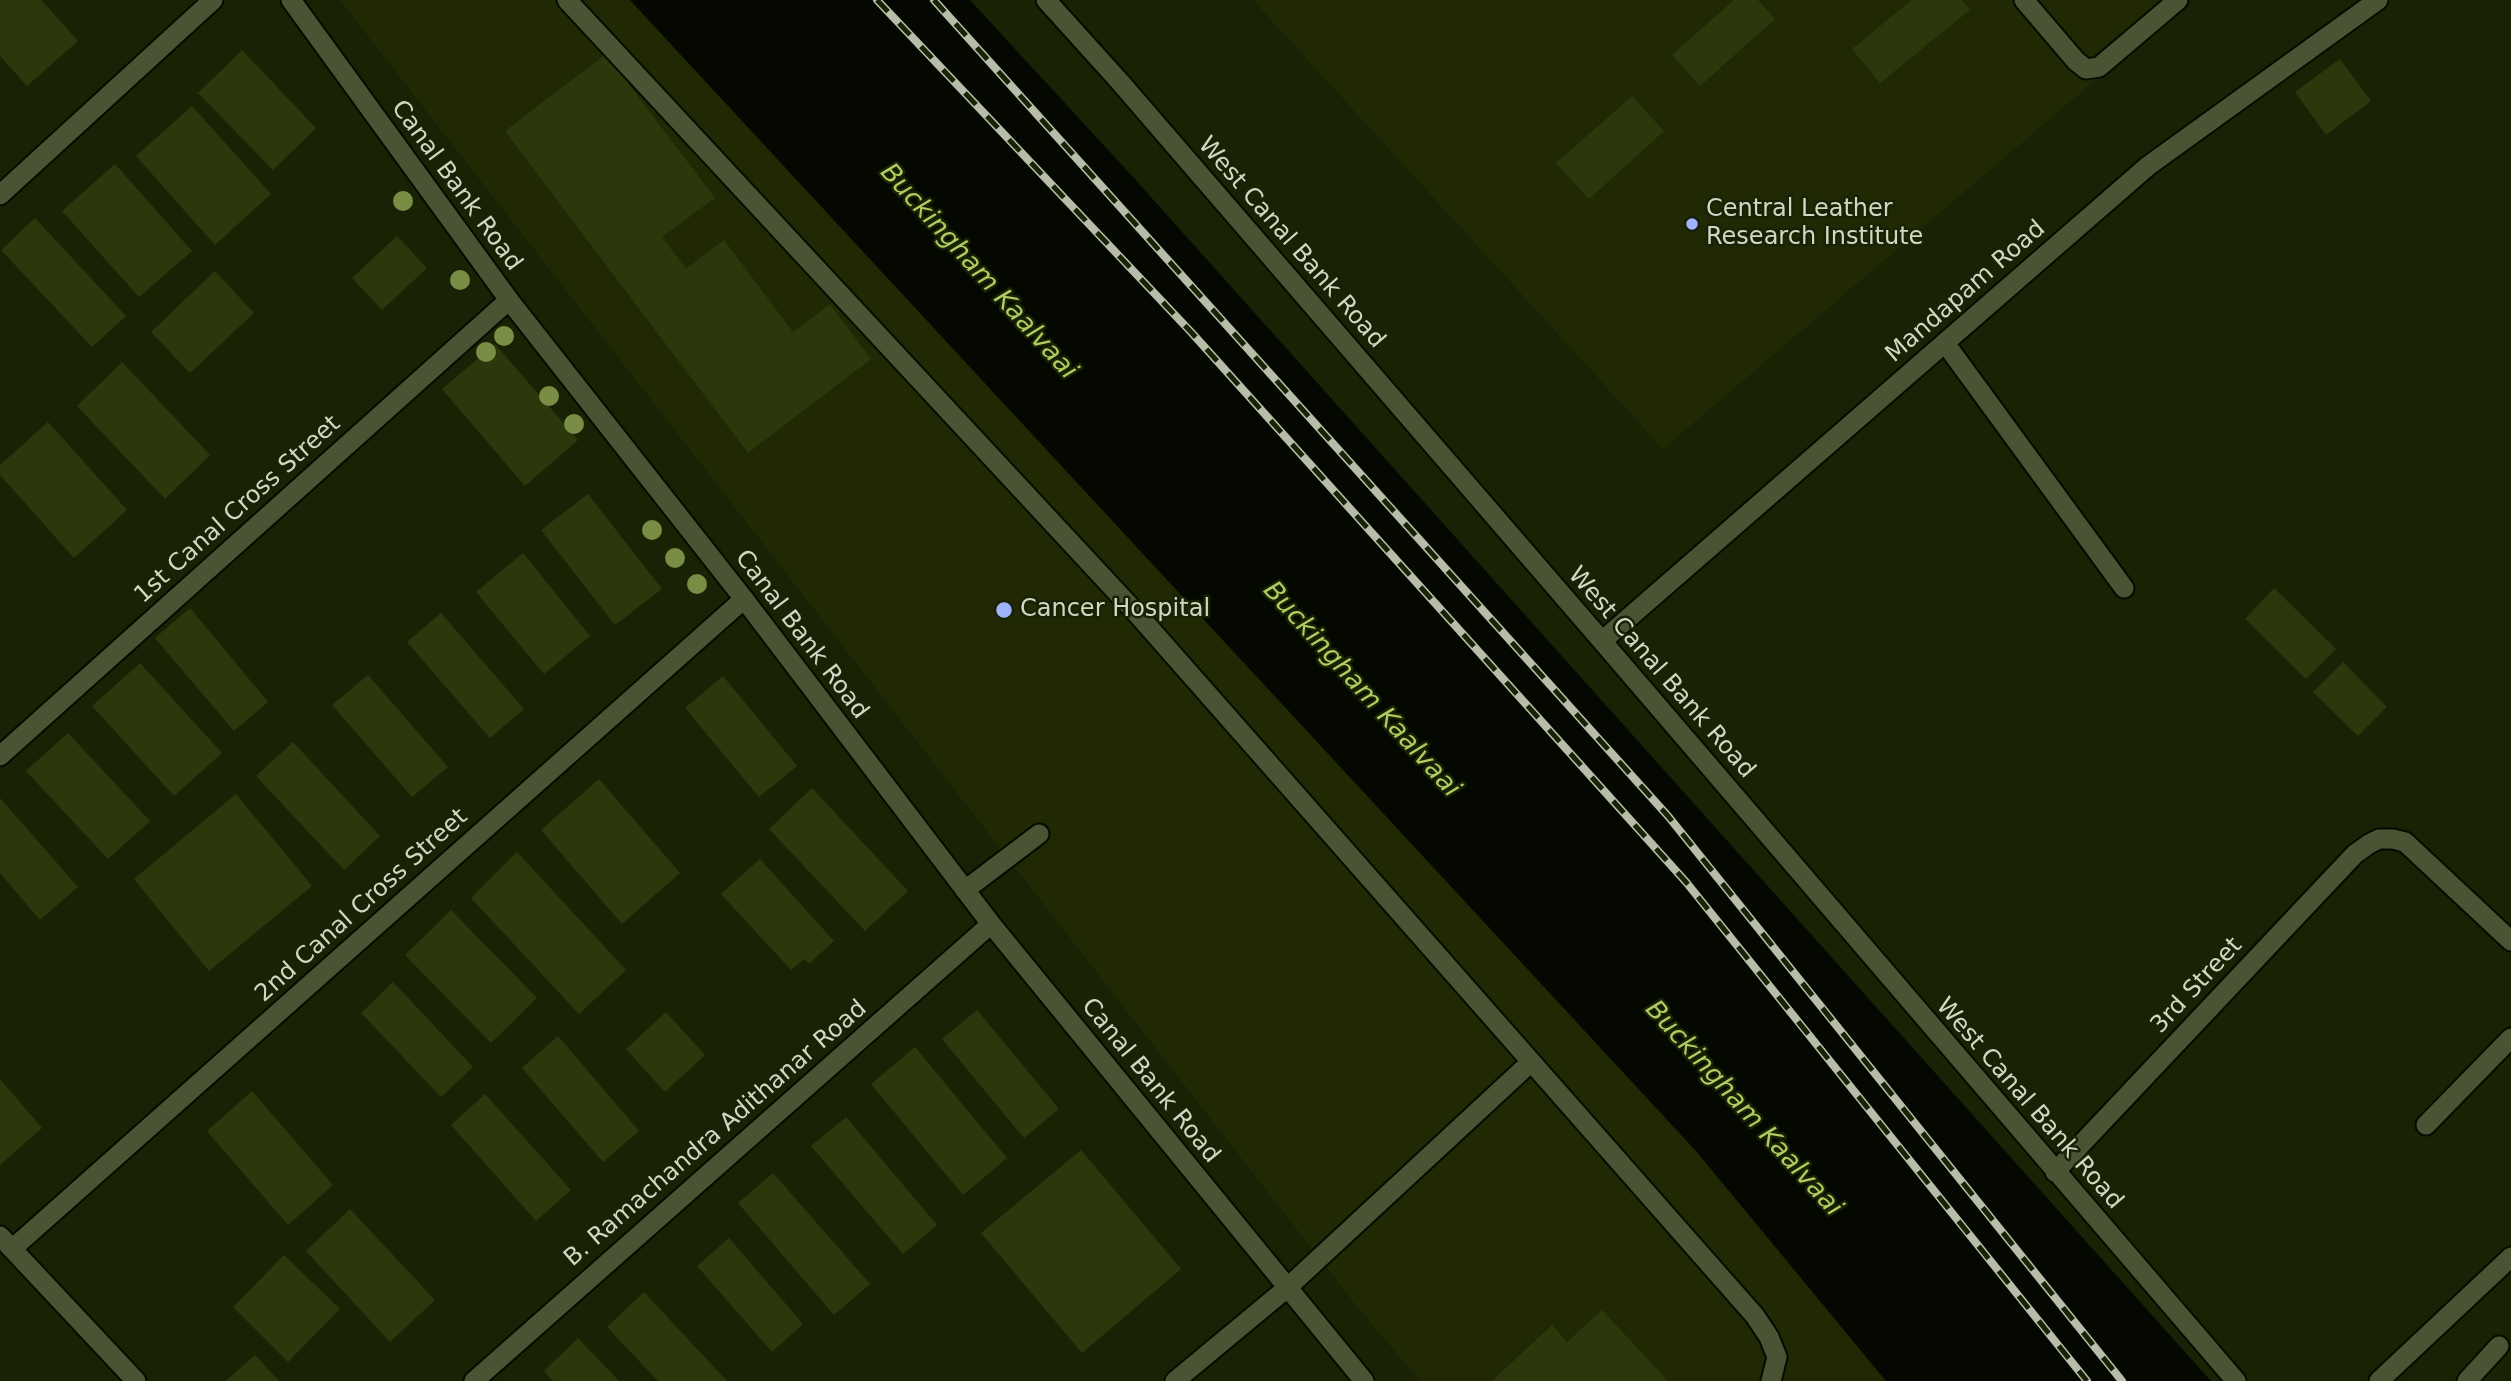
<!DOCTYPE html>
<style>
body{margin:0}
canvas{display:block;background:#1a2205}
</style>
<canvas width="2511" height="1381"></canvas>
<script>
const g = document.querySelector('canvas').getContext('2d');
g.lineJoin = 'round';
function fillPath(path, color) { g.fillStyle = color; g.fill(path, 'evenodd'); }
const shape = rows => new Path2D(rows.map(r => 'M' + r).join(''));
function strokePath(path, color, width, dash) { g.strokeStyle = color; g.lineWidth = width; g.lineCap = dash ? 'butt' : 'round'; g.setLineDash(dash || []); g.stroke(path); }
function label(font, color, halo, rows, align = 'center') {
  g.font = font + ' "DejaVu Sans",sans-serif'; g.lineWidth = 5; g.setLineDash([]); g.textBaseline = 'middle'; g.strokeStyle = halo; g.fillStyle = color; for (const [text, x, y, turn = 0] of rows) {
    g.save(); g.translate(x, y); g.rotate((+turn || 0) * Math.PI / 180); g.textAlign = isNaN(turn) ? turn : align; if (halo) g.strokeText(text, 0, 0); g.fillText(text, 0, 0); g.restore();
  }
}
const built = shape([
 [340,0,630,0,1696,1151,1886,1381,1420,1381,1355,1304],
 [1253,0,2189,0,1663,449]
]);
const water = shape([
 [630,0,970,0,1133,177,2211,1381,1886,1381,1696,1151]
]);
const building = shape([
 [0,0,41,0,78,41,27,86,0,56],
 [1734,0,1758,0,1775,19,1700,86,1672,55],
 [1912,0,1962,0,1970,10,1880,83,1852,49],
 [242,50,316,128,273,170,198,93],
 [606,54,715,198,662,237,686,269,724,240,793,332,830,304,871,359,748,453,505,131],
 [2340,59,2371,101,2326,135,2295,92],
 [1632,96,1664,131,1589,199,1556,163],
 [192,106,271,194,215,245,136,156],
 [115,164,192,251,139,297,62,211],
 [35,218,126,316,92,347,1,250],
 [397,236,427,268,382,310,352,278],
 [215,271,254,313,190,373,151,332],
 [495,344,578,440,525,486,442,389],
 [122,362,210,455,165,499,77,406],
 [48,422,127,510,74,558,0,475,0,465],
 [588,494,662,589,615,625,541,530],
 [523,553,590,636,544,674,476,592],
 [2274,588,2336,649,2306,679,2245,619],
 [190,608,268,702,234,731,155,638],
 [441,613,524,709,490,738,407,642],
 [2343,662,2387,707,2358,736,2313,692],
 [140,663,222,753,174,796,92,706],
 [368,675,448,767,412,797,332,705],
 [723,676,797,766,759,797,685,708],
 [68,733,150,821,108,859,26,771],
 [293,742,380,836,344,870,256,776],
 [599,779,680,873,622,924,541,830],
 [812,788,908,891,865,931,769,829],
 [236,794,312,886,209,971,134,879],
 [0,798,78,887,40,920,0,873],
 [517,852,626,970,579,1014,471,898],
 [760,859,834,941,809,964,804,959,791,970,721,894],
 [451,910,537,998,491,1043,405,955],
 [393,982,473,1067,441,1097,361,1013],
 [977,1010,1059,1109,1024,1138,942,1039],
 [666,1012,705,1055,665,1092,626,1049],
 [558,1036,639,1131,603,1162,522,1068],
 [915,1047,1007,1158,963,1195,871,1084],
 [0,1079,42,1128,0,1165],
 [252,1091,333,1185,288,1225,207,1131],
 [485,1094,571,1190,536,1221,451,1125],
 [846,1117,937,1225,903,1254,811,1146],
 [1081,1150,1181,1269,1082,1353,981,1233],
 [773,1173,870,1284,834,1315,738,1203],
 [350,1209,435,1300,390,1342,306,1251],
 [729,1238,803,1324,772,1352,697,1266],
 [284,1255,340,1309,288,1362,233,1307],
 [644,1292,727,1381,658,1381,607,1327],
 [1602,1310,1668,1381,1492,1381,1552,1325,1567,1342],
 [578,1338,619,1381,553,1381,544,1371],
 [255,1355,279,1381,226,1381]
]);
const service = shape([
 [567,0,1139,616,1755,1316,1769,1337,1777,1357,1771,1381],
 [2024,0,2076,61,2086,69,2099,67,2178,0],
 [965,890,1039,834],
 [1287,1288,1531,1062]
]);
const minor = shape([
 [1046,0,1120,82,1602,641,2236,1381],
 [0,195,213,0],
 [1945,343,2124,588],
 [1602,641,2148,166,2378,0],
 [0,756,509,300],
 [2426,1125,2511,1038],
 [2055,1172,2355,854,2369,844,2379,839,2393,839,2405,842,2511,941],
 [0,1236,136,1381],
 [12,1249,744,599],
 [474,1381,991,924],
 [1175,1381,1287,1288],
 [2379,1381,2511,1257],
 [2467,1381,2499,1346]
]);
const tertiary = shape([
 [291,0,509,300,744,599,991,924,1364,1381]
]);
const rail = shape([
 [877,0,1191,332,1686,882,2087,1381],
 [934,0,1668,816,2122,1381]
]);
const trees = [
 [403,201],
 [460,280],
 [504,336],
 [486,352],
 [549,396],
 [574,424],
 [652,530],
 [675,558],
 [697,584]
];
const markers = [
 [1692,224,7,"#a0b3fd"],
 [1004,610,9,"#a0b3fd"]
];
const streetNames = [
 ["Canal Bank Road",456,186,54],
 ["West Canal Bank Road",1291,243,49],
 ["Mandapam Road",1966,292,-41],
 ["1st Canal Cross Street",238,510,-42],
 ["Canal Bank Road",801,635,53],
 ["West Canal Bank Road",1661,673,49],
 ["2nd Canal Cross Street",362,906,-42],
 ["3rd Street",2197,986,-47],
 ["Canal Bank Road",1150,1081,51],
 ["West Canal Bank Road",2029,1104,49],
 ["B. Ramachandra Adithanar Road",716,1134,-41]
];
const poiNames = [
 ["Central Leather",1706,210],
 ["Research Institute",1706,238],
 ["Cancer Hospital",1020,610]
];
const waterNames = [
 ["Buckingham Kaalvaai",978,272,48],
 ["Buckingham Kaalvaai",1361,690,48],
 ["Buckingham Kaalvaai",1743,1109,48]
];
fillPath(built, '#202903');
fillPath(water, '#040800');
fillPath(building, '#2c370c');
strokePath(service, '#060b00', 23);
strokePath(minor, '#060b00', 23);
strokePath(tertiary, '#060b00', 23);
strokePath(service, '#4a5435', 19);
strokePath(minor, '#4a5435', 19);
strokePath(tertiary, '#4a5435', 19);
strokePath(rail, '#b7bda9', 8);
strokePath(rail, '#1a2205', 5, [16]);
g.fillStyle = '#798d45';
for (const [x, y] of trees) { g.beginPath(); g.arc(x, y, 10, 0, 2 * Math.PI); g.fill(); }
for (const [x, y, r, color] of markers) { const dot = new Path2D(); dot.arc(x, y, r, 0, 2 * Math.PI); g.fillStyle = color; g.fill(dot); strokePath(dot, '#1a2205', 2.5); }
label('24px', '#d1d7c5', '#1a2205', streetNames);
label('24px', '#d1d7c5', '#1a2205', poiNames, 'left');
label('italic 26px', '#afcd60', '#1a2205', waterNames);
</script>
